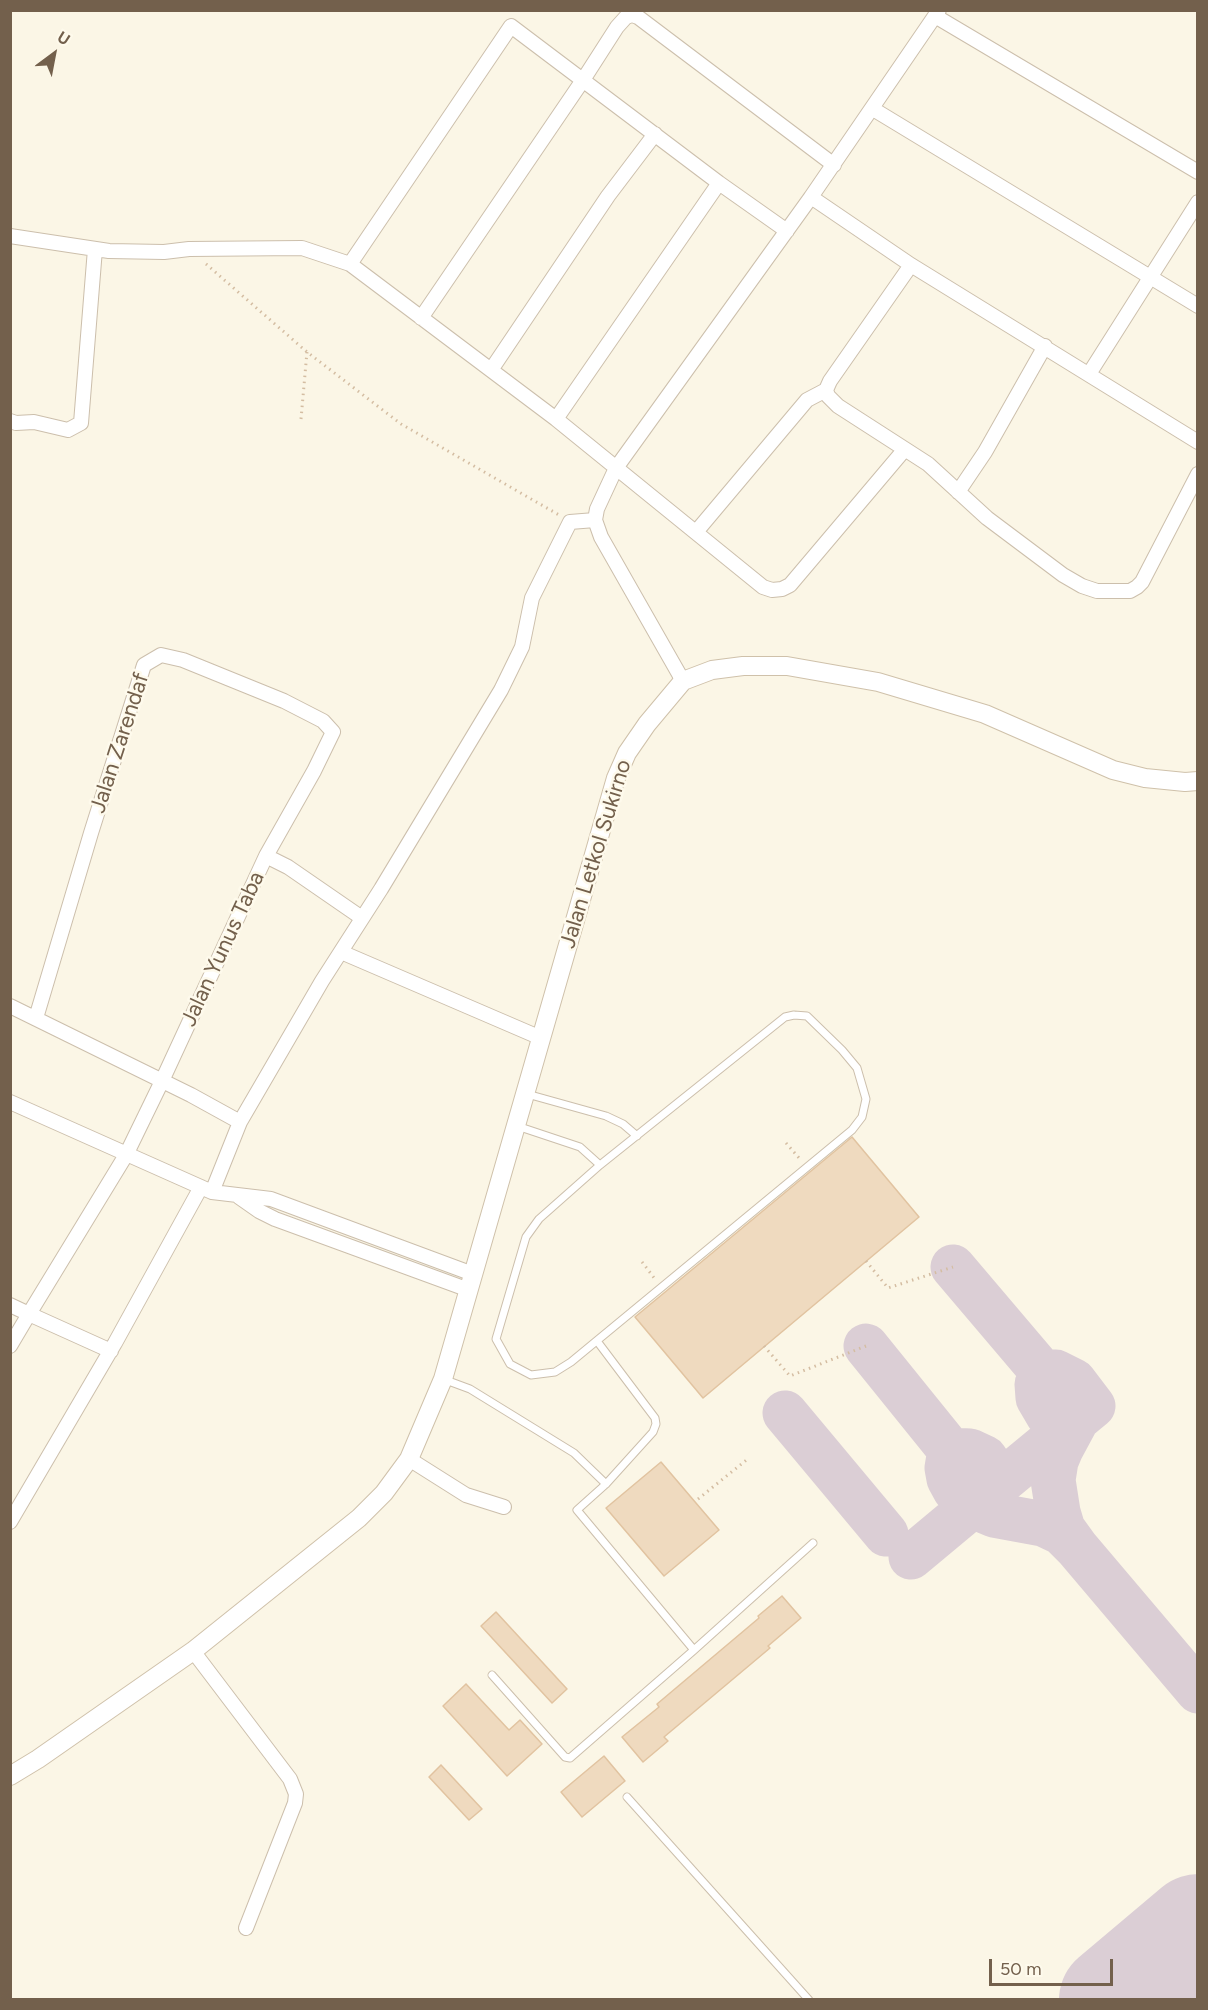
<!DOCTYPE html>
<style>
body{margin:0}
#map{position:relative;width:1208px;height:2010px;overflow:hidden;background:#fbf6e6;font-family:Figtree,sans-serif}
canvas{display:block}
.frame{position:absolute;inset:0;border:12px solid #73604c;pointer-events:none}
.north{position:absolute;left:24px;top:24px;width:60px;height:60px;-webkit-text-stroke:4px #fefaec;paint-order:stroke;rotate:32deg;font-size:16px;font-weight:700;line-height:24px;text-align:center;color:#73604c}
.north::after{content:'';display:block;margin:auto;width:21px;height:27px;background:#73604c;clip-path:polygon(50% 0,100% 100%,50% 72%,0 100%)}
.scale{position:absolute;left:989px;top:1959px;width:124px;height:27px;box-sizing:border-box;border:3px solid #73604c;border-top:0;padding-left:8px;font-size:18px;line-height:21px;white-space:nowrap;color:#73604c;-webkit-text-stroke:4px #fefaec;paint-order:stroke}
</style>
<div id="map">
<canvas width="1208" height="2010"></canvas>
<div class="frame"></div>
<div class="north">U</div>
<div class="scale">50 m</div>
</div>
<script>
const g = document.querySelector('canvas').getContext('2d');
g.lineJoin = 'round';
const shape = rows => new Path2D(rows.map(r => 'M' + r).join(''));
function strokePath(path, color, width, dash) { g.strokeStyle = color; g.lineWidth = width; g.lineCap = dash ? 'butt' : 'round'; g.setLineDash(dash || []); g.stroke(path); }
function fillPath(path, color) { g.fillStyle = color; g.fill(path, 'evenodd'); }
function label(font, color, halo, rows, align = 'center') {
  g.font = font + ' Figtree,sans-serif'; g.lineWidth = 5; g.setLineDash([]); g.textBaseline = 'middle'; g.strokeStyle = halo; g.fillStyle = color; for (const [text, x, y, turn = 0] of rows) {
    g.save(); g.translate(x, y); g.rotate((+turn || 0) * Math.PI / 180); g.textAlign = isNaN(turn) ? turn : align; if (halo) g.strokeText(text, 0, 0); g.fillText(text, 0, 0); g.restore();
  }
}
const taxiway = shape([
 [953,1267,1043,1373],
 [866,1346,950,1450],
 [785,1413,886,1534],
 [1075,1423,1061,1449,1056,1461,1053,1480,1058,1512,1063,1529,1076,1547],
 [1001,1482,985,1458,970,1451,950,1450,947,1468,949,1479,955,1490,965,1500,982,1510,994,1515,1043,1524,1062,1533,1076,1547,1198,1691],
 [911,1557,1001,1482,1093,1406,1074,1381,1056,1372,1046,1372,1043,1373,1037,1384,1038,1398,1048,1415,1063,1430]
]);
const runway = shape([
 [1115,2000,1198,1930]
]);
const building = shape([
 [852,1137,919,1217,703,1398,635,1317,852,1137],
 [661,1462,719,1530,664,1576,606,1508,661,1462],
 [782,1596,801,1618,768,1646,770,1648,664,1737,668,1741,643,1762,622,1737,659,1707,657,1704,759,1618,758,1616,782,1596],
 [496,1612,567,1689,552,1703,481,1626,496,1612],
 [466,1684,509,1730,520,1720,542,1744,507,1776,443,1706,466,1684],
 [604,1756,625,1781,582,1817,561,1792,604,1756],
 [441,1765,482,1809,469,1820,429,1777,441,1765]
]);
const path = shape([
 [206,264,307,352,401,424,559,515],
 [301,419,307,352],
 [786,1143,800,1159],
 [866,1261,888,1288,953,1267],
 [642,1262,655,1279],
 [764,1346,790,1376,866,1346],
 [698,1499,749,1458]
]);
const lane = shape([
 [794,1015,807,1016,842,1050,857,1068,866,1099,862,1117,852,1130,571,1362,555,1372,531,1375,510,1364,496,1339,526,1237,539,1219,600,1165,785,1017,794,1015],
 [527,1094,606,1116,623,1124,637,1136],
 [517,1126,580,1147,600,1165],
 [597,1341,655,1418,656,1424,653,1432,606,1484,577,1510,694,1650],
 [443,1379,470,1389,574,1453,606,1484],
 [492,1675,565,1757,570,1758,694,1650,813,1543],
 [627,1797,809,2000]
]);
const street = shape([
 [935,16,1198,172],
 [873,109,1198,306],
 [811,197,911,265,1198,442],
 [10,236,109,251,164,252,189,249,302,248,350,264,556,419,763,587,772,590,782,589,790,585,905,449],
 [350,264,511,26,719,183,787,231],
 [911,265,830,381,826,390,828,396,838,406,928,464,987,518,1063,575,1082,586,1097,591,1130,591,1137,587,1142,582,1198,474],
 [421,318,583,80,617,27,626,17,632,15,638,17,834,165],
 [491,370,608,196,655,134],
 [1089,374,1198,202],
 [556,419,719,183],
 [10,421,16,423,34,422,68,430,81,423,95,249],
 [958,492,985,452,1045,346],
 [696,532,807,400,826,390],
 [683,681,601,537,595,520,597,509,616,468,811,197,939,10],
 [341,952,541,1038],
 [10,1006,191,1095,240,1122,212,1192],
 [36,1018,91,833,144,665,161,655,183,660,284,701,323,721,333,732,314,771,266,856],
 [10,1102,212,1192,271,1199,473,1274],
 [240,1122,322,981,381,889,501,690,522,647,532,598,570,522,595,520],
 [239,1197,259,1211,275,1219,469,1290],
 [10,1305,29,1314,126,1155,162,1081,266,856,288,867,362,918],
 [10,1346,29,1314,111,1351],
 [409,1459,466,1495,504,1507],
 [10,1522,115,1343,201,1187],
 [193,1651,290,1779,296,1794,295,1803,246,1928]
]);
const secondary = shape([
 [10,1776,38,1759,193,1651,359,1518,384,1493,409,1459,443,1379,616,778,627,753,647,724,683,681,712,670,743,666,787,666,878,682,985,714,1113,770,1145,778,1185,782,1198,781]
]);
const streetNames = [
 ["Jalan Zarendaf",120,743,-72],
 ["Jalan Letkol Sukirno",596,854,-73],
 ["Jalan Yunus Taba",223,949,-65]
];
strokePath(taxiway, '#dbced5', 45);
strokePath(runway, '#dbced5', 112);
fillPath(building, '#efdabf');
strokePath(building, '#e1c3a0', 1.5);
strokePath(lane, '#ccbfac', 9);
strokePath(street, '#ccbfac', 16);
strokePath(secondary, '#cfc1aa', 20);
strokePath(path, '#d4bda2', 3, [1.5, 4.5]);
strokePath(lane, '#fff', 7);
strokePath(street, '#fff', 14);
strokePath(secondary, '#fff', 18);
label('22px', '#73604c', '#fefaec', streetNames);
</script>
